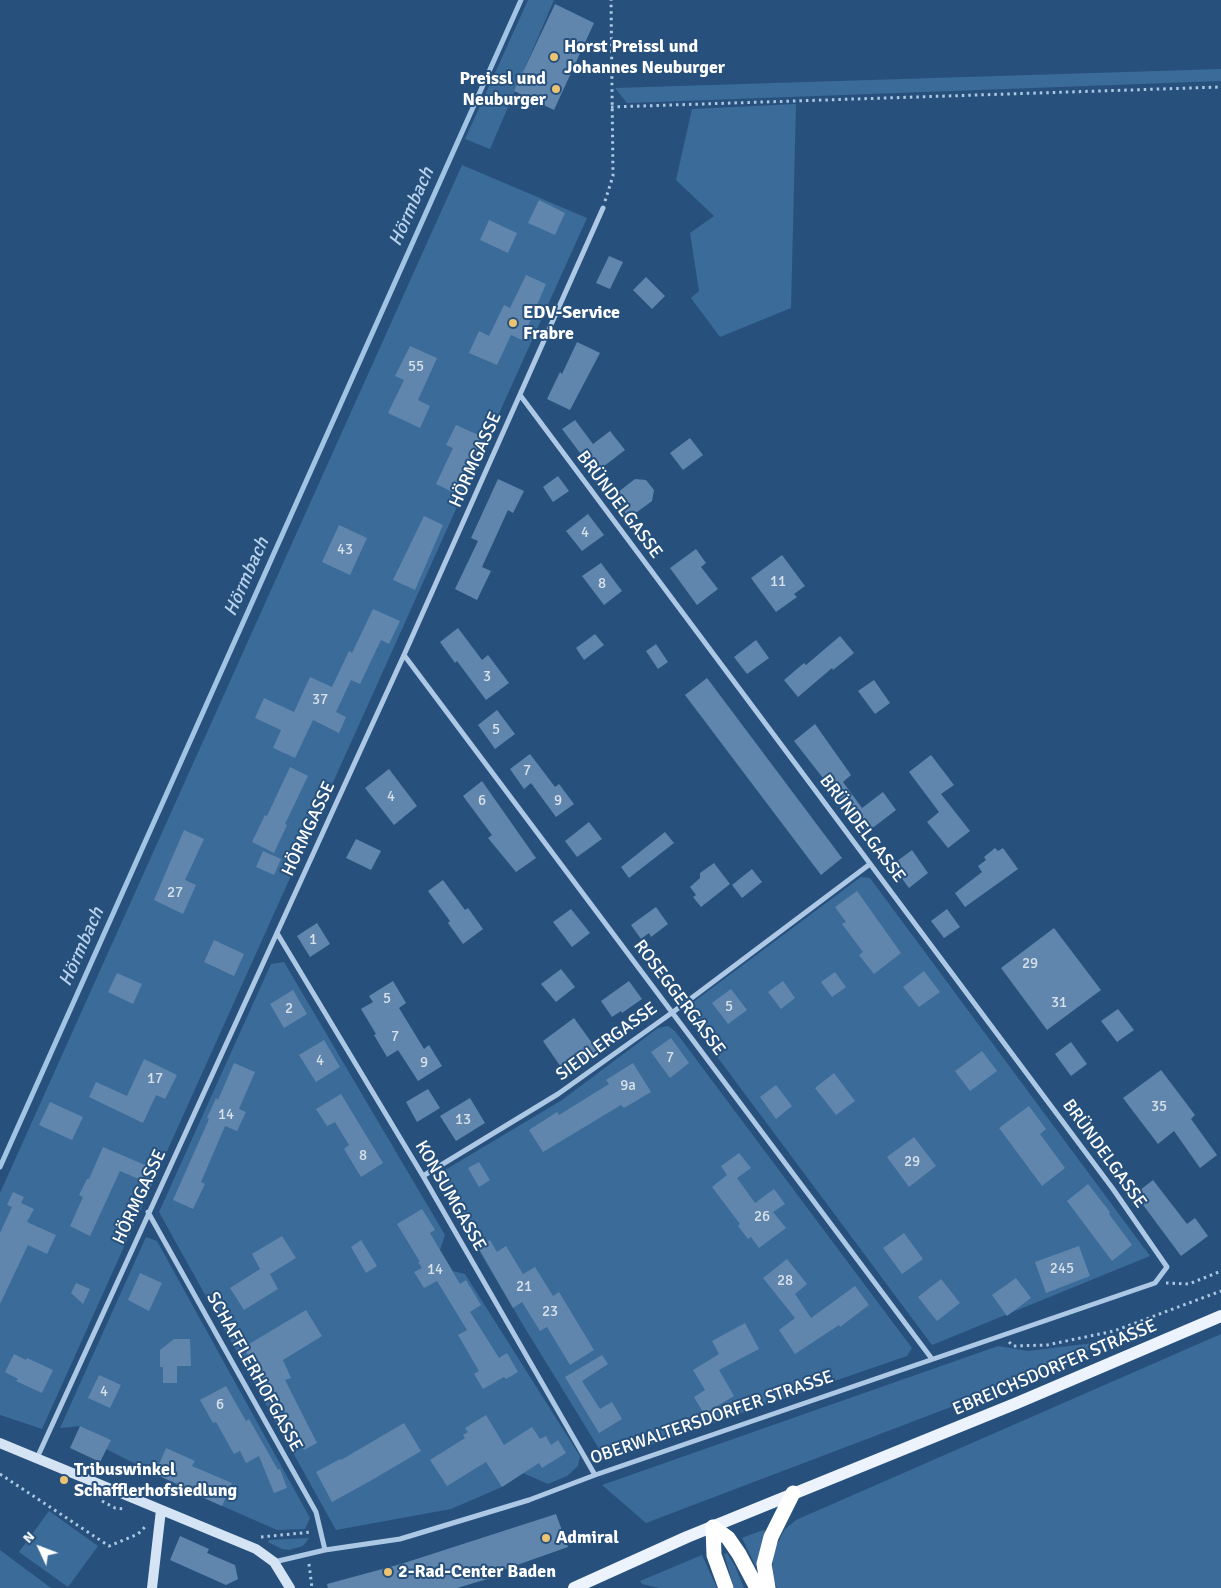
<!DOCTYPE html>
<meta charset="utf-8">
<style>
body{margin:0}
#map{position:relative;width:1221px;height:1588px;overflow:hidden;background:#27517c;font-family:Signika,sans-serif}
canvas{display:block}
.north{position:absolute;left:15px;top:1523px;width:50px;height:50px;-webkit-text-stroke:4px #27517c;paint-order:stroke;rotate:313deg;font-size:14px;font-weight:700;line-height:20px;text-align:center;color:#fff}
.north::after{content:'';display:block;margin:auto;width:18px;height:22px;background:#fff;clip-path:polygon(50% 0,100% 100%,50% 72%,0 100%)}
</style>
<div id="map">
<canvas width="1221" height="1588"></canvas>
<div class="north">N</div>
</div>
<script>
const g = document.querySelector('canvas').getContext('2d');
g.lineJoin = 'round';
function fillPath(path, color) { g.fillStyle = color; g.fill(path, 'evenodd'); }
const shape = rows => new Path2D(rows.map(r => 'M' + r).join(''));
function strokePath(path, color, width, dash) { g.strokeStyle = color; g.lineWidth = width; g.lineCap = dash ? 'butt' : 'round'; g.setLineDash(dash || []); g.stroke(path); }
function label(font, color, halo, rows, align = 'center') {
  g.font = font + ' Signika,sans-serif'; g.lineWidth = 4; g.setLineDash([]); g.textBaseline = 'middle'; g.strokeStyle = halo; g.fillStyle = color; for (const [text, x, y, turn = 0] of rows) {
    g.save(); g.translate(x, y); g.rotate((+turn || 0) * Math.PI / 180); g.textAlign = isNaN(turn) ? turn : align; if (halo) g.strokeText(text, 0, 0); g.fillText(text, 0, 0); g.restore();
  }
}
const green = shape([
 [528,0,554,0,490,149,465,139],
 [1221,69,1221,81,627,103,615,88],
 [796,104,791,308,720,337,691,298,699,291,690,233,714,216,676,180,692,109],
 [462,165,587,218,42,1429,0,1415,0,1193],
 [861,877,870,878,1150,1256,932,1345,689,1019,692,1003],
 [284,962,445,1235,440,1250,453,1271,465,1274,580,1456,578,1466,567,1476,548,1484,523,1473,502,1487,451,1509,336,1530,159,1212,271,964],
 [668,1026,675,1031,912,1348,907,1356,606,1460,520,1320,435,1176,562,1100,658,1028],
 [146,1237,157,1241,310,1518,305,1529,277,1530,195,1494,106,1449,110,1440,80,1426,60,1428],
 [1221,1334,1221,1588,777,1588,772,1575,773,1553,784,1530,796,1520],
 [1110,1341,980,1396,646,1523,602,1485,998,1346,1028,1351],
 [49,1511,98,1546,68,1587,19,1552],
 [763,1530,766,1531,756,1567,742,1538],
 [309,1538,303,1546,289,1550,282,1549,268,1542,269,1540],
 [0,1550,51,1588,0,1588],
 [727,1553,735,1566,744,1588,734,1588,724,1554],
 [702,1555,717,1588,659,1588,642,1584,640,1581]
]);
const stream = shape([
 [0,1167,521,0]
]);
const building = shape([
 [555,4,594,23,554,110,514,91],
 [539,200,565,213,555,235,528,223],
 [489,220,517,233,508,253,480,240],
 [609,256,623,262,610,289,596,283],
 [526,275,546,284,522,340,511,335,497,365,469,353,479,331,489,336,504,305,510,308],
 [646,277,665,296,652,309,633,290],
 [577,342,600,353,570,410,547,399,560,372,562,374],
 [410,346,437,358,418,400,430,406,420,428,388,413,404,380,395,376],
 [575,420,593,444,610,431,625,450,595,473,562,429],
 [456,425,483,437,457,494,436,484,453,448,446,445],
 [690,438,703,455,683,470,670,453],
 [558,476,569,491,553,502,543,487],
 [498,479,524,491,513,513,508,510,482,567,491,571,477,600,455,589,478,541,471,538],
 [635,479,646,480,654,490,652,501,629,518,613,496],
 [588,514,604,535,582,551,566,531],
 [424,516,443,525,415,590,393,580],
 [339,525,367,538,350,575,322,562],
 [696,549,706,563,701,567,718,589,697,605,670,568],
 [782,555,805,586,794,594,797,597,776,612,751,578],
 [601,563,622,591,604,605,582,576],
 [373,609,400,621,389,644,381,640,360,684,351,680,336,712,346,717,339,733,313,720,295,758,273,748,281,730,255,718,264,698,294,712,310,677,332,687,349,651,352,653],
 [458,628,482,660,488,655,509,683,486,700,457,661,455,663,440,642],
 [595,634,604,645,584,660,576,648],
 [840,636,854,653,833,670,832,668,798,697,784,680,804,663,806,665],
 [756,640,769,658,747,674,734,657],
 [656,644,668,662,658,669,646,651],
 [707,678,842,858,821,875,685,695],
 [874,680,890,703,875,714,858,691],
 [497,710,515,734,495,749,478,725],
 [815,724,851,775,843,782,862,808,883,792,896,810,866,833,794,741],
 [530,754,555,787,559,784,574,804,556,817,531,783,524,789,510,769],
 [931,755,954,785,941,794,970,831,948,848,927,822,939,812,909,772],
 [290,767,308,776,285,824,287,825,274,853,252,842,265,815,267,816],
 [389,769,417,806,394,825,365,788],
 [482,781,536,858,516,872,488,838,492,835,463,796],
 [589,822,602,839,577,857,565,841],
 [184,830,204,839,185,880,196,885,183,914,154,900],
 [665,832,674,843,629,878,621,867],
 [356,839,381,851,371,870,346,858],
 [995,848,998,851,1003,848,1018,869,965,907,955,893,982,872,978,866,986,860,984,857],
 [912,850,928,873,909,888,892,865],
 [263,851,281,859,274,875,256,867],
 [714,863,730,884,701,907,693,897,696,895,690,887,700,878,700,873],
 [752,869,762,882,742,898,732,885],
 [443,880,465,910,468,908,483,929,463,944,448,923,450,921,428,891],
 [857,891,901,953,874,974,859,955,863,952,842,924,846,922,835,907],
 [656,907,668,924,651,937,649,933,641,939,631,925],
 [571,909,590,933,572,947,553,922],
 [947,909,960,927,944,938,931,921],
 [317,923,330,944,310,957,297,936],
 [1054,928,1101,990,1047,1030,1001,968],
 [214,940,244,954,234,976,204,962],
 [561,969,575,987,556,1002,541,984],
 [924,971,940,992,919,1007,903,987],
 [835,972,846,987,832,997,821,982],
 [117,973,142,984,133,1004,108,992],
 [393,981,406,1003,399,1008,424,1049,429,1045,442,1066,418,1081,398,1050,387,1057,374,1035,376,1034,361,1009,373,1002,369,996],
 [629,981,642,999,622,1013,621,1011,612,1017,601,1001],
 [783,981,795,998,781,1009,768,992],
 [731,989,747,1010,728,1024,712,1003],
 [293,990,307,1014,284,1028,270,1004],
 [1118,1009,1134,1030,1117,1042,1101,1021],
 [574,1018,597,1050,565,1073,543,1041],
 [671,1038,689,1063,670,1078,651,1052],
 [324,1040,340,1067,316,1082,299,1055],
 [1071,1042,1087,1064,1071,1076,1055,1054],
 [982,1051,997,1071,970,1091,955,1071],
 [144,1059,177,1075,165,1099,156,1095,143,1123,89,1097,96,1082,127,1096],
 [234,1063,255,1072,239,1109,246,1112,237,1131,225,1126,201,1182,205,1184,193,1209,173,1200,209,1119,207,1118,216,1098,218,1100],
 [633,1063,651,1092,624,1108,621,1105,543,1152,529,1130,557,1112,559,1115,609,1084,606,1080],
 [1161,1070,1195,1115,1191,1119,1217,1155,1200,1168,1174,1131,1158,1144,1123,1098],
 [834,1073,855,1101,836,1115,815,1088],
 [776,1085,792,1106,776,1119,760,1097],
 [428,1089,440,1108,417,1122,406,1102],
 [341,1094,383,1163,361,1177,344,1149,349,1145,335,1122,327,1126,316,1109],
 [470,1098,485,1123,456,1141,440,1116],
 [50,1102,83,1117,72,1140,39,1125],
 [1029,1106,1046,1129,1040,1134,1065,1168,1042,1186,999,1128],
 [914,1137,936,1166,909,1187,887,1157],
 [103,1147,152,1168,146,1182,120,1171,90,1236,70,1226,83,1197,79,1195,87,1179,89,1179],
 [739,1153,751,1168,737,1178,755,1203,774,1189,785,1204,773,1212,786,1228,759,1248,751,1237,748,1239,738,1226,740,1224,712,1187,727,1175,721,1166],
 [479,1162,490,1180,479,1187,468,1168],
 [1153,1180,1187,1224,1195,1218,1208,1236,1181,1256,1135,1194],
 [1088,1184,1110,1212,1109,1214,1132,1245,1112,1261,1067,1201],
 [13,1192,24,1197,21,1203,34,1209,27,1222,56,1235,47,1254,28,1245,0,1304,0,1233,12,1207,7,1205],
 [422,1209,435,1230,430,1233,460,1284,466,1280,481,1305,470,1312,499,1358,507,1353,518,1372,506,1379,504,1377,483,1389,474,1374,479,1371,458,1335,467,1330,437,1281,424,1288,414,1272,422,1268,418,1262,420,1262,397,1224],
 [904,1233,923,1259,902,1274,883,1248],
 [282,1236,296,1258,270,1274,278,1289,244,1310,230,1288,260,1269,252,1254],
 [361,1240,377,1266,366,1273,351,1247],
 [490,1240,497,1252,506,1246,523,1274,535,1267,553,1296,559,1292,594,1350,570,1365,547,1327,540,1331,522,1302,513,1308,478,1247],
 [1079,1246,1090,1276,1046,1293,1035,1262],
 [787,1259,807,1284,795,1294,811,1318,855,1286,869,1305,840,1327,839,1325,795,1354,779,1330,795,1318,763,1278],
 [140,1273,162,1283,149,1311,128,1300],
 [1016,1278,1031,1298,1007,1316,992,1295],
 [941,1279,960,1303,937,1321,918,1297],
 [76,1283,90,1289,83,1304,71,1293],
 [306,1310,322,1336,283,1360,291,1378,285,1380,317,1443,304,1450,271,1387,265,1390,244,1347],
 [745,1323,759,1349,719,1370,734,1396,704,1414,694,1397,705,1390,693,1370,719,1354,712,1341],
 [174,1339,190,1339,191,1366,177,1366,177,1383,163,1383,163,1367,160,1367,160,1350],
 [14,1354,26,1360,27,1358,53,1370,42,1393,16,1381,18,1379,5,1372],
 [602,1355,608,1364,582,1381,600,1409,612,1402,622,1419,599,1433,565,1377],
 [99,1375,121,1385,110,1408,88,1398],
 [226,1386,246,1421,249,1419,278,1470,280,1469,287,1488,274,1493,259,1456,246,1463,240,1451,234,1454,216,1422,213,1423,200,1400],
 [486,1415,504,1445,532,1427,540,1439,546,1436,551,1445,558,1440,566,1453,542,1468,539,1463,502,1487,486,1462,447,1486,430,1460,465,1438,463,1435,468,1432,465,1428],
 [404,1423,421,1451,372,1480,332,1502,316,1472,340,1459,341,1460],
 [80,1426,111,1440,100,1462,70,1448],
 [166,1448,195,1461,192,1466,232,1483,222,1506,195,1494,196,1492,155,1474],
 [556,1514,568,1547,500,1571,501,1575,457,1588,328,1588,327,1584,401,1564],
 [180,1536,209,1549,207,1553,235,1565,238,1579,226,1585,170,1560]
]);
const path = shape([
 [611,107,1221,87],
 [605,201,613,176,611,0],
 [1166,1283,1189,1284,1221,1271],
 [1009,1342,1013,1346,1047,1345,1114,1331,1221,1291],
 [0,1474,109,1546,138,1534,147,1525],
 [102,1501,115,1508,124,1509],
 [261,1537,312,1532],
 [309,1564,312,1588]
]);
const street = shape([
 [404,655,932,1359],
 [277,933,423,1176,595,1475],
 [423,1176,558,1094,673,1012,870,864],
 [148,1212,316,1512,325,1550],
 [37,1458,404,655,603,208],
 [274,1562,325,1550,400,1539,529,1500,595,1475,1155,1283,1167,1267,1113,1189,520,395]
]);
const secondary = shape([
 [0,1443,256,1549,274,1562,290,1588],
 [152,1588,161,1510]
]);
const primary = shape([
 [574,1588,687,1537,1017,1403,1221,1316]
]);
const highway = shape([
 [713,1527,728,1538,739,1554,757,1588],
 [713,1527,714,1555,726,1588],
 [768,1588,764,1564,771,1537,793,1493]
]);
const markers = [
 [554,57,5,"#ecc373"],
 [556,89,5,"#ecc373"],
 [513,323,5,"#ecc373"],
 [64,1480,5,"#ecc373"],
 [546,1538,5,"#ecc373"],
 [388,1572,5,"#ecc373"]
];
const numberNames = [
 ["55",416,367],
 ["4",585,533],
 ["43",345,550],
 ["11",778,582],
 ["8",602,584],
 ["3",487,677],
 ["37",320,700],
 ["5",496,730],
 ["7",527,771],
 ["4",391,797],
 ["6",482,801],
 ["9",558,801],
 ["27",175,893],
 ["1",313,940],
 ["29",1030,964],
 ["5",387,999],
 ["31",1059,1003],
 ["5",729,1007],
 ["2",289,1009],
 ["7",395,1037],
 ["7",670,1058],
 ["4",320,1061],
 ["9",424,1063],
 ["17",155,1079],
 ["9a",628,1086],
 ["35",1159,1107],
 ["14",226,1115],
 ["13",463,1120],
 ["8",363,1156],
 ["29",912,1162],
 ["26",762,1217],
 ["245",1062,1269],
 ["14",435,1270],
 ["28",785,1281],
 ["21",524,1287],
 ["23",550,1312],
 ["4",104,1392],
 ["6",220,1405]
];
const poiNames = [
 ["Horst Preissl und",564,47],
 ["Johannes Neuburger",564,68],
 ["Preissl und",546,79,"right"],
 ["Neuburger",546,100,"right"],
 ["EDV-Service",523,313],
 ["Frabre",523,334],
 ["Tribuswinkel",74,1470],
 ["Schafflerhofsiedlung",74,1491],
 ["Admiral",556,1538],
 ["2-Rad-Center Baden",398,1572]
];
const streetNames = [
 ["HÖRMGASSE",476,460,-66],
 ["BRÜNDELGASSE",619,505,53],
 ["HÖRMGASSE",309,829,-65],
 ["BRÜNDELGASSE",862,829,53],
 ["ROSEGGERGASSE",679,998,53],
 ["SIEDLERGASSE",607,1042,-36],
 ["BRÜNDELGASSE",1104,1154,54],
 ["KONSUMGASSE",450,1196,60],
 ["HÖRMGASSE",140,1197,-65],
 ["EBREICHSDORFER STRASSE",1055,1368,-23],
 ["SCHAFFLERHOFGASSE",254,1372,61],
 ["OBERWALTERSDORFER STRASSE",712,1418,-19]
];
const waterNames = [
 ["Hörmbach",412,207,-66],
 ["Hörmbach",247,577,-66],
 ["Hörmbach",82,947,-66]
];
fillPath(green, '#3b6b99');
strokePath(stream, '#a1c4e4', 5);
fillPath(building, '#6086ad');
strokePath(path, '#acc8e4', 3, [2.5, 4]);
strokePath(street, '#acc8e4', 5);
strokePath(secondary, '#d5e4f4', 10);
strokePath(primary, '#ecf3fc', 12);
strokePath(highway, '#fff', 15);
for (const [x, y, r, color] of markers) { const dot = new Path2D(); dot.arc(x, y, r, 0, 2 * Math.PI); g.fillStyle = color; g.fill(dot); strokePath(dot, '#27517c', 2); }
label('15px', '#d7e1ea', null, numberNames);
label('bold 18px', '#fff', '#27517c', poiNames, 'left');
label('18px', '#fff', '#27517c', streetNames);
label('italic 19px', '#b8d2ec', '#27517c', waterNames);
</script>
